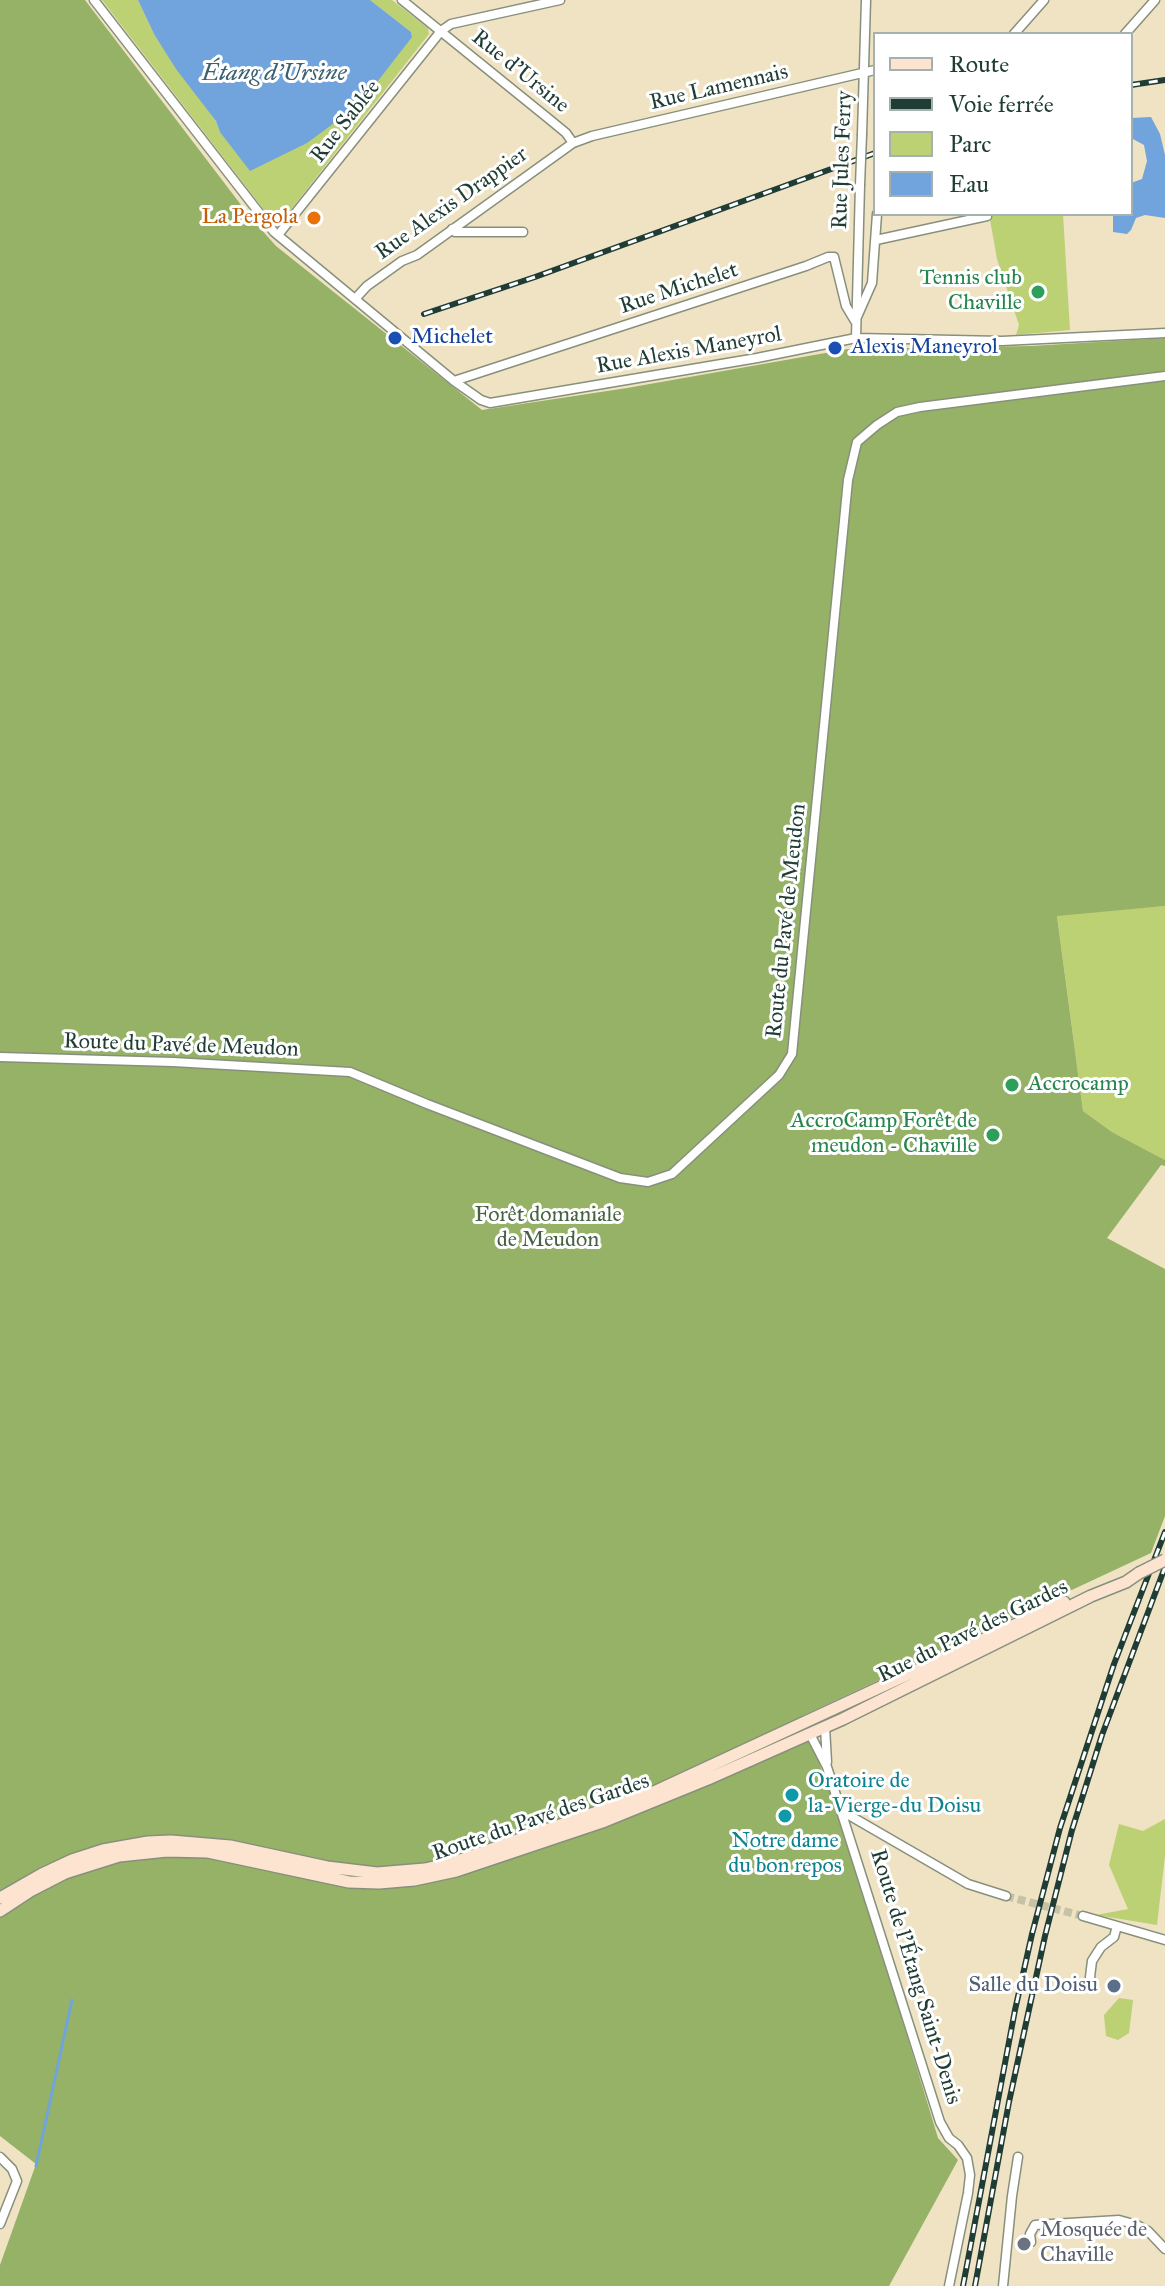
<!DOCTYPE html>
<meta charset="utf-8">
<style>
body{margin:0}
#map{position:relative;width:1165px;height:2286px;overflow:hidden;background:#efe3c4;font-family:"IM FELL Great Primer",serif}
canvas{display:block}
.legend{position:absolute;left:873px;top:32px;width:260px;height:184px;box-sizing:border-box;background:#fff;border:2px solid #a5b1ae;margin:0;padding:10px 14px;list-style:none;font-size:24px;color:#1f3d34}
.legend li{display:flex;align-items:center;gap:16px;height:40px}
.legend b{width:40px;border:2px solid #a5b1ae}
</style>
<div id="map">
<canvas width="1165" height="2286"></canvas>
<ul class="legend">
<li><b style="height:10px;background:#fde4d1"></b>Route</li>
<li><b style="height:10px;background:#1f3d34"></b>Voie ferrée</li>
<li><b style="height:22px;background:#bcd074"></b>Parc</li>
<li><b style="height:22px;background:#71a3dc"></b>Eau</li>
</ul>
</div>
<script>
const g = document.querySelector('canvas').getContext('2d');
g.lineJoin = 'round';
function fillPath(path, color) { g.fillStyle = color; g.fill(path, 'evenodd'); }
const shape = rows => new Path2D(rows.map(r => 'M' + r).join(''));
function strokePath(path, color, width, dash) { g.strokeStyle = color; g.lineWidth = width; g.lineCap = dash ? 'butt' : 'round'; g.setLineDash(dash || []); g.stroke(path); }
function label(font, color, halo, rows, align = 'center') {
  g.font = font + ' "IM FELL Great Primer",serif'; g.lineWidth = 6; g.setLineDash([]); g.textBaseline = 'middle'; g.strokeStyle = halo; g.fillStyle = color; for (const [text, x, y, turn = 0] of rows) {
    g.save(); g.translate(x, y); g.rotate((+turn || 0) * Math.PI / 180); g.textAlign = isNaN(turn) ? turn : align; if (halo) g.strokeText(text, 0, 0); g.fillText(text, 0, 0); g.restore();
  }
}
const green = shape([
 [102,0,138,0,154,34,216,121,220,132,412,37,411,32,370,0,392,0,428,28,429,34,285,217,271,219],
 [989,214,1063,214,1070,330,1016,335,1019,325,997,259],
 [1165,906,1165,1160,1112,1132,1083,1111,1057,915],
 [1165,1819,1165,1856,1157,1925,1096,1915,1128,1909,1109,1865,1119,1824,1143,1831],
 [1119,1998,1133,2000,1129,2033,1118,2040,1106,2036,1104,2015]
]);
const forest = shape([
 [0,0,85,0,251,218,276,246,482,410,627,388,848,349,1031,346,1165,338,1165,906,1057,916,1083,1111,1112,1132,1165,1160,1165,1166,1161,1165,1107,1238,1165,1269,1165,1516,1151,1553,802,1716,850,1847,938,2138,958,2160,889,2286,0,2286,0,2265,36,2164,0,2136]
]);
const water = shape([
 [138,0,370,0,411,32,412,37,360,104,307,143,250,171,220,132,216,121,176,69,154,34],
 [1151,117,1160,134,1165,155,1165,218,1145,215,1136,218,1131,230,1127,234,1113,232,1113,214,1131,214,1131,183,1142,179,1147,161,1144,145,1131,138,1131,118]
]);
const stream = shape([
 [36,2166,72,2000]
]);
const streetTunnel = shape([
 [1006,1896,1083,1916]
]);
const street = shape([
 [94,0,274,232,454,381,481,400,490,403,757,358,856,338,1002,341,1165,333],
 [402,0,549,119,566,133,573,143],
 [1014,34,1044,0],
 [1125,34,1155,0],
 [862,134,866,0],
 [452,229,455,232,523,232],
 [278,235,441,31,451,24,560,0],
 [876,240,987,216],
 [355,299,367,286,402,261,417,255,573,143,592,136,875,70],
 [857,317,872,283,877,214],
 [856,338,860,185],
 [454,381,806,266,828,257,834,257,846,306,855,321],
 [0,1057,173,1062,350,1072,427,1104,620,1178,648,1182,672,1174,779,1075,792,1054,848,480,857,442,877,425,897,412,920,407,1165,376],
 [825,1727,827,1762],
 [810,1734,827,1767,940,2122,949,2138,958,2145,967,2158,970,2175,968,2193,949,2286],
 [842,1807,847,1814,968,1884,1006,1896],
 [1083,1916,1165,1940],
 [1093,1988,1090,1977,1092,1961,1101,1947,1114,1937,1117,1926],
 [0,2157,12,2169,17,2181,0,2224],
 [1031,2242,1030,2234,1035,2225,1119,2220,1137,2225,1148,2231,1165,2249],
 [1003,2286,1012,2196,1018,2157]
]);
const secondary = shape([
 [0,1898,42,1874,72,1860,103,1850,148,1842,171,1841,230,1846,327,1867,377,1873,425,1869,455,1862,654,1792,1064,1602],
 [0,1911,32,1890,65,1873,119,1856,167,1851,208,1852,349,1882,379,1883,414,1880,456,1871,605,1821,708,1779,843,1719,1091,1596,1126,1582,1139,1573]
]);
const rail = shape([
 [1131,85,1165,80],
 [424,314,535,277,875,153],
 [963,2286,1015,2010,1032,1934,1060,1828,1114,1664,1165,1532],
 [975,2286,1009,2102,1028,2014,1045,1936,1072,1830,1102,1735,1165,1567]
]);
const streetBridge = shape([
 [860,185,862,134]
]);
const secondaryBridge = shape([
 [1139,1573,1165,1560]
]);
const markers = [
 [314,218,8,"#e8710a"],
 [1038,292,8,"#2e9e5b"],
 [395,338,8,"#1a4fb4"],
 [835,348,8,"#1a4fb4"],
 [1012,1085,8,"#2e9e5b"],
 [993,1135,8,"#2e9e5b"],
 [792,1795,8,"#0f9aa8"],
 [785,1816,8,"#0f9aa8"],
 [1114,1986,8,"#5c6f8a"],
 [1024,2244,8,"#6b7280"]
];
const streetNames = [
 ["Rue d'Ursine",520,72,39],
 ["Rue Lamennais",719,88,-13],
 ["Rue Sablée",346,122,-52],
 ["Rue Jules Ferry",843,160,-88],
 ["Rue Alexis Drappier",452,204,-35],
 ["Rue Michelet",679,289,-18],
 ["Rue Alexis Maneyrol",689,351,-10],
 ["Route du Pavé de Meudon",787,921,-84],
 ["Route du Pavé de Meudon",181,1046,2],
 ["Rue du Pavé des Gardes",973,1632,-26],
 ["Route du Pavé des Gardes",541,1818,-19],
 ["Route de l'Étang Saint-Denis",915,1977,73]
];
const foodNames = [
 ["La Pergola",298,218]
];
const leisureNames = [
 ["Tennis club",1022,279],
 ["Chaville",1022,304],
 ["Accrocamp",1028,1085,"left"],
 ["AccroCamp Forêt de",977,1122],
 ["meudon - Chaville",977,1147]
];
const transitNames = [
 ["Michelet",411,338],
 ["Alexis Maneyrol",851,348]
];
const parkNames = [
 ["Forêt domaniale",548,1216],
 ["de Meudon",548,1241]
];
const cultureNames = [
 ["Oratoire de",808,1782],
 ["la-Vierge-du Doisu",808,1807],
 ["Notre dame",785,1842,"center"],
 ["du bon repos",785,1867,"center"]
];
const serviceNames = [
 ["Salle du Doisu",1098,1986]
];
const worshipNames = [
 ["Mosquée de",1040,2231],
 ["Chaville",1040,2256]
];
const waterNames = [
 ["Étang d'Ursine",274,74]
];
fillPath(green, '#bcd074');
fillPath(forest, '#95b266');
fillPath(water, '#71a3dc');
strokePath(stream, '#71a3dc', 3);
strokePath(streetTunnel, '#c5c2a7', 8, [8, 4]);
strokePath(street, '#87907c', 11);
strokePath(secondary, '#87907c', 14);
strokePath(street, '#fff', 8);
strokePath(secondary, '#fde4d1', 11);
strokePath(rail, '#1f3d34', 6);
strokePath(rail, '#fff', 3, [9]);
strokePath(streetBridge, '#87907c', 11, []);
strokePath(secondaryBridge, '#87907c', 14, []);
strokePath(streetBridge, '#fff', 8);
strokePath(secondaryBridge, '#fde4d1', 11);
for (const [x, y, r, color] of markers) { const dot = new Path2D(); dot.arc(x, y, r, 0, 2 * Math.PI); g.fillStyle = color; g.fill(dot); strokePath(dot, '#fff', 3); }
label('22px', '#1f3d34', '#fff', streetNames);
label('22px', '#c56008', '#fff', foodNames, 'right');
label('22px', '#27864d', '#fff', leisureNames, 'right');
label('22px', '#164399', '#fff', transitNames, 'left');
label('22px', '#466244', '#fff', parkNames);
label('22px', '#0d838f', '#fff', cultureNames, 'left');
label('22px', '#4e5e75', '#fff', serviceNames, 'right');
label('22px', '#5b616d', '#fff', worshipNames, 'left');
label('italic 24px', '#3c616f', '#fff', waterNames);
</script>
